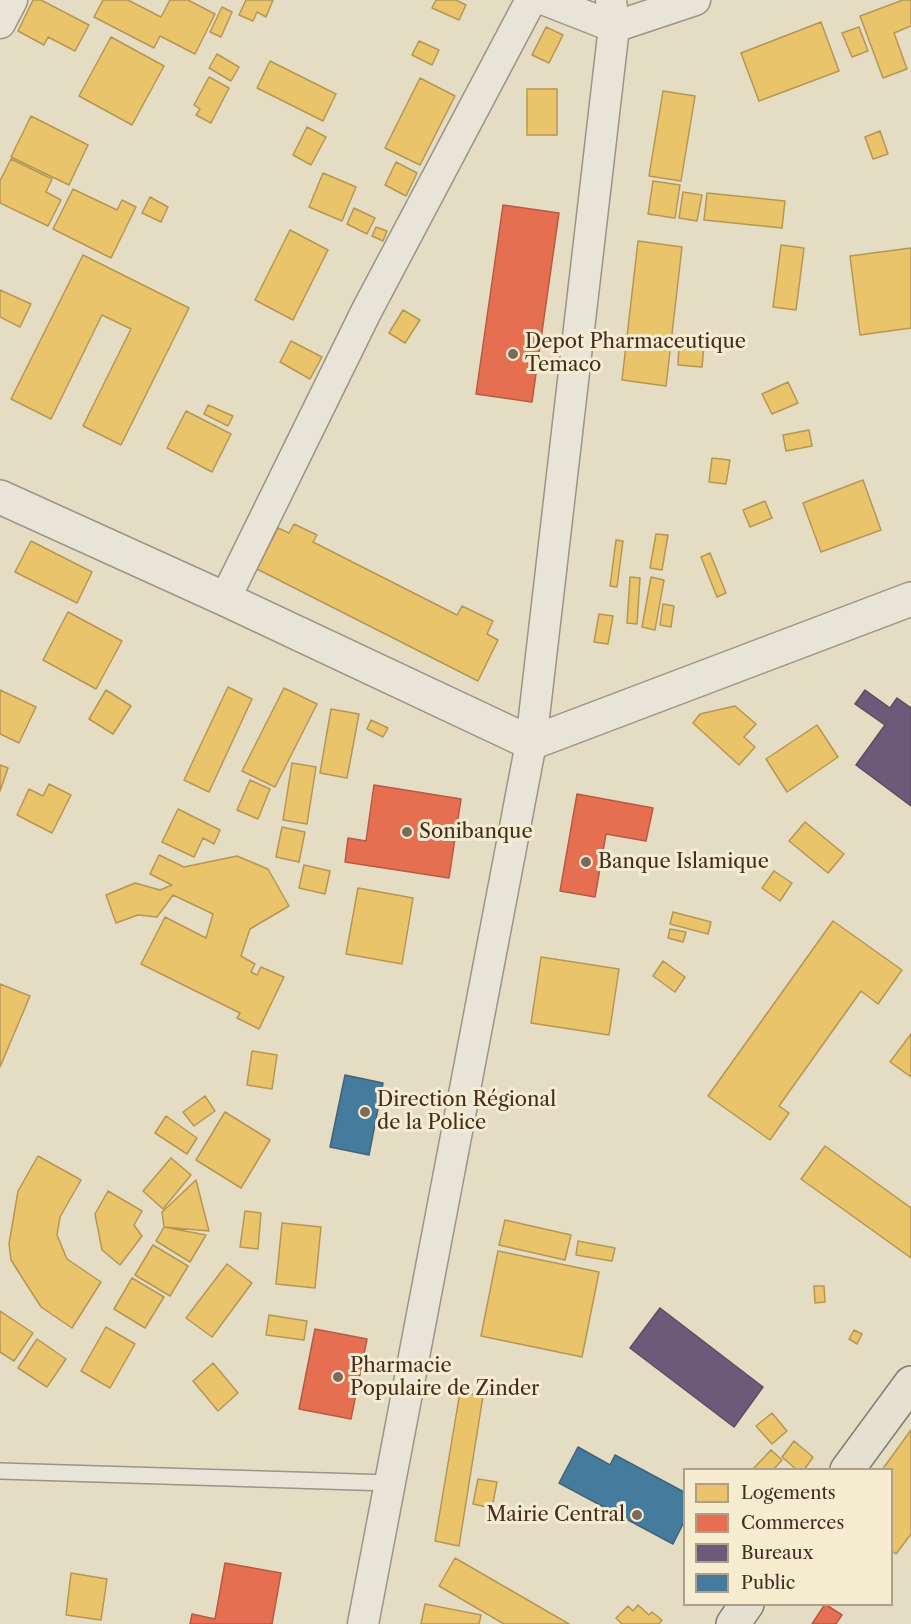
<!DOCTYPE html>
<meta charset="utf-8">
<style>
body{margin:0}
#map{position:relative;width:911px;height:1624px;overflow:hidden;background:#e4dcc3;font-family:"Libre Caslon Text",serif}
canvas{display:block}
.legend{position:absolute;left:683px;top:1468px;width:210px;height:138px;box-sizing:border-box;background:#f6ecd0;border:2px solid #ae9f8a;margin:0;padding:8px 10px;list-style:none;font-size:18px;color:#432c22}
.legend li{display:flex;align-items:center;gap:12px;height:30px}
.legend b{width:30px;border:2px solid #ae9f8a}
</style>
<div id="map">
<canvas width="911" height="1624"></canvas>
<ul class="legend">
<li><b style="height:16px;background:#e9c46a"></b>Logements</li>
<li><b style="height:16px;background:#e76f51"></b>Commerces</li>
<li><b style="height:16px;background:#6d597a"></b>Bureaux</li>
<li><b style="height:16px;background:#457b9d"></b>Public</li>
</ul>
</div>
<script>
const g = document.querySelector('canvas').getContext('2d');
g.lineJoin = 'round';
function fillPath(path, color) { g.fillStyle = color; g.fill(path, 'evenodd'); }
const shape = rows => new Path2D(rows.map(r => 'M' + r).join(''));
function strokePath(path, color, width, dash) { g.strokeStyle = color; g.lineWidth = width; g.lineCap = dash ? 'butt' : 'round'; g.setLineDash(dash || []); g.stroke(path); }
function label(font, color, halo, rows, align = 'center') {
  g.font = font + ' "Libre Caslon Text",serif'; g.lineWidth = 6; g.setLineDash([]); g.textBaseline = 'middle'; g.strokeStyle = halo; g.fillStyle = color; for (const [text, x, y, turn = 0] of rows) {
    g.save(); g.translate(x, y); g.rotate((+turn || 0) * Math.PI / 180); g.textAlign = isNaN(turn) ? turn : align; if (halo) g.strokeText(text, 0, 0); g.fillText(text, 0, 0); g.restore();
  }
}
const homes = shape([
 [33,0,41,0,89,25,75,51,48,37,44,45,18,31,33,0],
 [103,0,128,0,161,17,170,0,188,0,215,14,195,54,160,36,154,48,94,17,103,0],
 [246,0,273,0,266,17,257,12,253,21,239,15,246,0],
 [436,0,456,0,466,5,459,20,432,8,436,0],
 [903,0,911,0,911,26,894,33,907,69,883,78,860,16,903,0],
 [222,7,232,12,221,37,210,32,222,7],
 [821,22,839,71,759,101,741,53,821,22],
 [546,27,563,35,549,63,532,55,546,27],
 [859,27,868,51,852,57,842,33,859,27],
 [111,37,164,66,132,125,79,96,111,37],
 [419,41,439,50,432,65,412,55,419,41],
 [217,54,239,67,231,81,209,68,217,54],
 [270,61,336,94,323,121,257,88,270,61],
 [209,77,229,88,211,123,196,115,200,109,194,105,209,77],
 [420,78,455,96,420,165,385,148,420,78],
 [527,89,557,89,557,135,527,135,527,89],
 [663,91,695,96,681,181,649,176,663,91],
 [31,116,88,145,69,185,11,157,31,116],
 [307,127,326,137,311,165,293,155,307,127],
 [880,131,888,154,873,159,865,137,880,131],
 [11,159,52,179,46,192,61,200,48,226,0,203,0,181,11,159],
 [396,162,417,173,406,196,385,185,396,162],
 [323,173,356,187,342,221,309,207,323,173],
 [653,181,680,185,675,218,648,214,653,181],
 [73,189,117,210,122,200,136,207,111,258,53,229,73,189],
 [683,192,702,195,697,221,679,218,683,192],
 [707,193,785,201,782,228,704,220,707,193],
 [150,197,168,207,161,222,142,213,150,197],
 [354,208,375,218,367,234,347,224,354,208],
 [376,227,387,231,383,241,372,236,376,227],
 [290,230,328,250,293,320,255,300,290,230],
 [638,241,682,247,666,386,622,380,638,241],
 [781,245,804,248,796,310,773,307,781,245],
 [911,248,911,328,860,335,850,256,911,248],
 [83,255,189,308,121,445,83,426,131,329,102,315,51,419,11,399,83,255],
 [0,290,31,304,20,327,0,317,0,290],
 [403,310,420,320,405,343,389,333,403,310],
 [291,341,322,357,310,379,280,362,291,341],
 [679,344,704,346,702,367,678,365,679,344],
 [788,382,798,403,772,414,762,394,788,382],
 [208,405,233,416,228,426,204,414,208,405],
 [186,411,231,434,212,472,167,448,186,411],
 [809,430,812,446,786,451,783,435,809,430],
 [712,458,730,460,726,484,709,482,712,458],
 [863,480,881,530,821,552,803,503,863,480],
 [765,501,772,518,750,527,743,510,765,501],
 [294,524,317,535,313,542,457,615,462,606,493,621,487,634,498,640,478,681,257,569,278,528,289,533,294,524],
 [656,534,668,535,662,570,650,568,656,534],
 [616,540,623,541,617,587,610,586,616,540],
 [31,541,92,572,77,603,15,572,31,541],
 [710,553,726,593,717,597,701,557,710,553],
 [630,577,640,578,637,624,627,623,630,577],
 [651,577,664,580,655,630,642,627,651,577],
 [663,604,674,606,671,627,660,625,663,604],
 [68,612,122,641,96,689,43,660,68,612],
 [599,614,613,616,608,644,594,642,599,614],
 [228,687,252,699,209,792,184,780,228,687],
 [284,688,317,704,275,787,242,771,284,688],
 [0,690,36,707,19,743,0,734,0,690],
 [106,690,131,706,113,734,89,719,106,690],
 [735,706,756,724,744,737,755,747,739,765,693,723,700,714,735,706],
 [331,709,359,714,347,778,320,773,331,709],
 [371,720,388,728,383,737,367,729,371,720],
 [817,725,838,757,787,792,766,759,817,725],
 [292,763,316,767,307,824,283,820,292,763],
 [0,765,8,768,0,791,0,765],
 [250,780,270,789,258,819,237,810,250,780],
 [49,784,71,795,52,833,17,815,29,789,43,796,49,784],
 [178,809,220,830,214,844,203,838,194,857,162,842,178,809],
 [805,822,844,854,828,873,789,841,805,822],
 [282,827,305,832,299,862,276,857,282,827],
 [159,855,184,867,237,856,268,869,289,906,250,929,241,956,255,964,251,972,257,975,261,967,284,977,259,1029,237,1018,240,1013,141,964,165,917,206,938,213,914,173,895,157,917,138,915,116,923,106,895,135,883,160,890,172,885,150,874,159,855],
 [304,865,330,871,325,894,299,888,304,865],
 [774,871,792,883,780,901,762,888,774,871],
 [358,888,413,898,402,964,346,954,358,888],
 [673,912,711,922,708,934,670,924,673,912],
 [833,921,902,970,878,1004,861,991,779,1106,789,1113,770,1140,708,1096,833,921],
 [670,929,686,932,683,942,668,938,670,929],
 [541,957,619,969,609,1035,531,1023,541,957],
 [663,961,685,977,675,992,653,976,663,961],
 [0,984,30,996,0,1067,0,984],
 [911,1034,911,1077,890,1062,911,1034],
 [252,1051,277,1055,272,1089,247,1085,252,1051],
 [205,1096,215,1111,194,1126,183,1112,205,1096],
 [225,1112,270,1140,241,1188,196,1160,225,1112],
 [166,1116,197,1138,187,1154,155,1133,166,1116],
 [825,1146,911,1208,911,1258,801,1179,825,1146],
 [38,1156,81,1180,60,1217,57,1235,67,1259,101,1282,72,1328,41,1307,11,1260,9,1244,18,1191,38,1156],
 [171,1158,191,1175,163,1209,143,1191,171,1158],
 [196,1180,209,1231,164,1227,162,1212,196,1180],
 [108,1191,142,1211,134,1225,142,1236,120,1265,102,1250,95,1214,108,1191],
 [245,1211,261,1213,258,1249,240,1247,245,1211],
 [505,1220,571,1235,565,1260,499,1245,505,1220],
 [282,1223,321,1227,315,1288,276,1284,282,1223],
 [164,1227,206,1235,190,1262,156,1241,164,1227],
 [578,1241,615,1248,612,1261,576,1255,578,1241],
 [153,1245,188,1266,170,1296,135,1275,153,1245],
 [498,1251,599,1272,582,1357,481,1336,498,1251],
 [227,1264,252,1283,212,1337,186,1318,227,1264],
 [132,1278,164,1297,145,1328,114,1309,132,1278],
 [814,1286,824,1286,825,1302,815,1303,814,1286],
 [0,1311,33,1333,14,1361,0,1352,0,1311],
 [269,1315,307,1321,304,1340,266,1335,269,1315],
 [106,1327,135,1344,110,1388,81,1371,106,1327],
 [854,1330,862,1334,857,1344,849,1339,854,1330],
 [37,1339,66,1359,47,1387,18,1368,37,1339],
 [213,1363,238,1393,218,1411,193,1381,213,1363],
 [460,1392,483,1396,459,1546,435,1541,460,1392],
 [772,1413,787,1431,772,1444,756,1426,772,1413],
 [911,1430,911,1534,896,1554,892,1551,892,1470,882,1470,911,1430],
 [794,1441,813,1457,804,1470,797,1470,782,1457,794,1441],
 [771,1450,782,1460,773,1470,752,1470,771,1450],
 [478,1479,497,1482,492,1508,473,1504,478,1479],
 [455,1558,569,1624,504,1624,439,1586,455,1558],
 [71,1573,107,1579,101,1620,66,1615,71,1573],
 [425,1604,481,1615,479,1624,421,1624,425,1604],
 [638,1605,649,1615,652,1612,662,1620,659,1624,622,1624,616,1618,628,1606,633,1611,638,1605]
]);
const shops = shape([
 [503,205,559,213,532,402,476,394,503,205],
 [374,785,461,799,449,878,345,862,348,838,366,841,374,785],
 [577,794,653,808,646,841,606,834,595,897,560,891,577,794],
 [315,1329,367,1339,351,1419,299,1409,315,1329],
 [225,1563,281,1573,272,1624,190,1624,192,1614,215,1619,225,1563],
 [825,1604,842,1615,836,1624,812,1624,825,1604]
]);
const offices = shape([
 [865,690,890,708,897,698,911,708,911,806,856,765,885,725,855,704,865,690],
 [660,1308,763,1387,734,1427,630,1348,660,1308]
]);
const public = shape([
 [345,1075,383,1083,369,1155,330,1147,345,1075],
 [578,1447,610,1465,615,1455,684,1492,684,1522,673,1544,559,1483,578,1447]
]);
const service = shape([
 [0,1471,390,1483]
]);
const minor = shape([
 [545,0,614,27,695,0],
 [0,23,12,0],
 [225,599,366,312,531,0],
 [363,1624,531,743,614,27,611,0]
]);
const tertiary = shape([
 [0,497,225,599,531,743,911,599]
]);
const trunk = shape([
 [847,1470,911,1383],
 [733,1624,747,1604]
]);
const markers = [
 [513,354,6,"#7b6a5a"],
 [407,832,6,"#7b6a5a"],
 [586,862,6,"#7b6a5a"],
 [365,1112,6,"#7b6a5a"],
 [338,1377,6,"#7b6a5a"],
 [637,1515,6,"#7b6a5a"]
];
const poiNames = [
 ["Depot Pharmaceutique",525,342],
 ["Temaco",525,365],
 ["Sonibanque",419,832],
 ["Banque Islamique",598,862],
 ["Direction Régional",377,1100],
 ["de la Police",377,1123],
 ["Pharmacie",350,1366],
 ["Populaire de Zinder",350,1389],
 ["Mairie Central",625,1515,"right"]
];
fillPath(homes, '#e9c46a');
strokePath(homes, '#b79654', 1.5);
fillPath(shops, '#e76f51');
strokePath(shops, '#b65b43', 1.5);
fillPath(offices, '#6d597a');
strokePath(offices, '#604c60', 1.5);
fillPath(public, '#457b9d');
strokePath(public, '#446378', 1.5);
strokePath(service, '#9c9486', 18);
strokePath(minor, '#9c9486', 33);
strokePath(tertiary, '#9c9486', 36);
strokePath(trunk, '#857d70', 36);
strokePath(service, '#e9e4d8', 15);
strokePath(minor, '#e9e4d8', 30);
strokePath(tertiary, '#e9e4d8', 33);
strokePath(trunk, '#e5e0d2', 33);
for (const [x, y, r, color] of markers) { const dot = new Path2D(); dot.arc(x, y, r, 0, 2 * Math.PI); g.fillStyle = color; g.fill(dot); strokePath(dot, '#f6ecd0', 2); }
label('20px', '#432c22', '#f6ecd0', poiNames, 'left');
</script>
